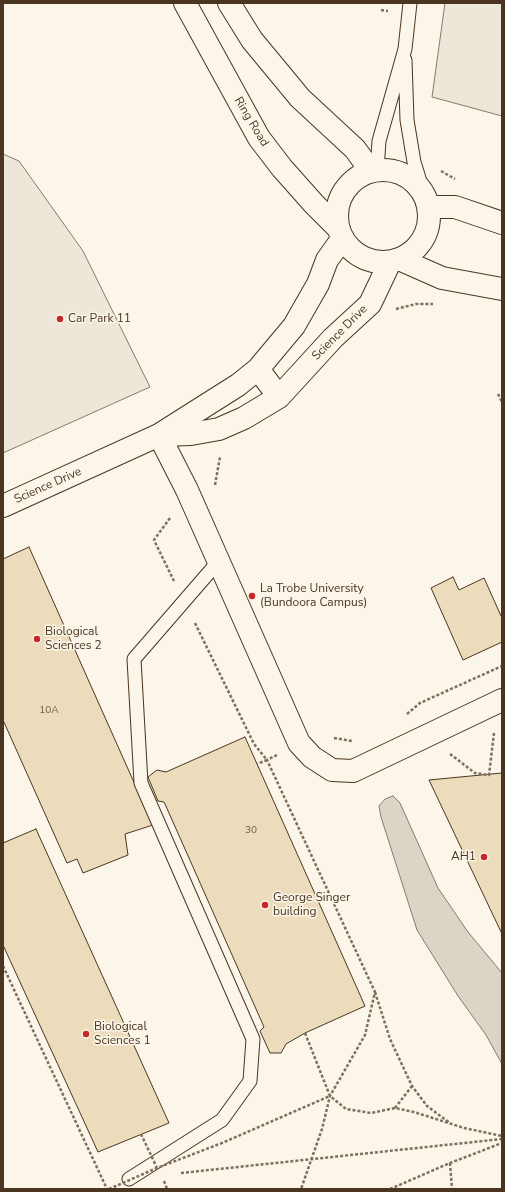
<!DOCTYPE html>
<style>
body{margin:0}
#map{position:relative;width:505px;height:1192px;overflow:hidden;background:#fbf6e9;font-family:"Nunito Sans",sans-serif}
canvas{display:block}
.frame{position:absolute;inset:0;border:4px solid #4a3520;pointer-events:none}
</style>
<div id="map">
<canvas width="505" height="1192"></canvas>
<div class="frame"></div>
</div>
<script>
const g = document.querySelector('canvas').getContext('2d');
g.lineJoin = 'round';
function fillPath(path, color) { g.fillStyle = color; g.fill(path, 'evenodd'); }
const shape = rows => new Path2D(rows.map(r => 'M' + r).join(''));
function strokePath(path, color, width, dash) { g.strokeStyle = color; g.lineWidth = width; g.lineCap = dash ? 'butt' : 'round'; g.setLineDash(dash || []); g.stroke(path); }
function label(font, color, halo, rows, align = 'center') {
  g.font = font + ' "Nunito Sans",sans-serif'; g.lineWidth = 3; g.setLineDash([]); g.textBaseline = 'middle'; g.strokeStyle = halo; g.fillStyle = color; for (const [text, x, y, turn = 0] of rows) {
    g.save(); g.translate(x, y); g.rotate((+turn || 0) * Math.PI / 180); g.textAlign = isNaN(turn) ? turn : align; if (halo) g.strokeText(text, 0, 0); g.fillText(text, 0, 0); g.restore();
  }
}
const parking = shape([
 [445,3,502,3,502,116,432,97,445,3],
 [3,154,19,161,83,251,150,387,3,453,3,154]
]);
const water = shape([
 [393,796,400,803,438,888,468,932,502,973,502,1064,486,1035,458,996,417,930,381,817,379,806,385,799,393,796]
]);
const building = shape([
 [29,547,153,825,125,834,128,855,83,873,77,859,67,863,3,720,3,559,29,547],
 [453,577,459,590,484,578,502,618,502,642,463,660,431,588,453,577],
 [245,737,365,1006,305,1033,286,1044,281,1053,270,1053,260,1031,264,1027,165,804,164,802,158,801,148,777,157,770,166,772,245,737],
 [502,773,502,934,429,780,502,773],
 [36,829,169,1123,98,1152,3,945,3,843,36,829]
]);
const path = shape([
 [381,10,388,11],
 [441,171,455,179],
 [396,309,416,304,433,304],
 [498,394,502,402],
 [215,485,220,457],
 [170,518,154,540,174,581],
 [195,623,254,744,267,760,257,764],
 [407,714,420,703,502,666],
 [334,738,352,741],
 [450,754,475,773,489,775,494,733],
 [277,755,267,760,375,992,365,1035,330,1096,322,1129,301,1189],
 [3,966,107,1189],
 [375,992,390,1039,412,1086,427,1106,450,1123],
 [305,1033,330,1096,346,1109,371,1113,395,1108,414,1112,464,1128,502,1136],
 [395,1108,412,1086],
 [450,1163,452,1189],
 [181,1173,502,1139],
 [164,1181,167,1189],
 [390,1189,450,1163,502,1143]
]);
const lane = shape([
 [405,60,407,120,414,162,425,198],
 [377,170,379,141,405,49,410,3],
 [129,1179,222,1120,250,1081,253,1039,141,783,134,659,218,562]
]);
const street = shape([
 [185,3,259,138,282,168,314,204,337,227],
 [229,3,252,40,300,98,355,149,371,171],
 '337 216a46 46 0 1 1 92 0a46 46 0 1 1-92 0Z',
 [428,207,455,207,502,223],
 [399,259,442,278,502,289],
 [258,369,279,397],
 [159,435,187,490,299,743,312,757,332,770,353,771,502,700],
 [161,435,191,434,219,429,244,418,279,397,333,338,370,304,390,262],
 [3,506,159,435,238,385,258,369,294,326,318,284,327,260,342,239]
]);
const pathBridge = shape([
 [141,1134,157,1168],
 [109,1189,157,1168,222,1143,330,1096]
]);
const markers = [
 [60,319,4,"#c62828"],
 [252,596,4,"#c62828"],
 [37,639,4,"#c62828"],
 [484,857,4,"#c62828"],
 [265,905,4,"#c62828"],
 [86,1034,4,"#c62828"]
];
const numberNames = [
 ["10A",49,711],
 ["30",251,831]
];
const streetNames = [
 ["Ring Road",251,122,59],
 ["Science Drive",340,333,-45],
 ["Science Drive",48,486,-24]
];
const poiNames = [
 ["Car Park 11",68,319],
 ["La Trobe University",260,589],
 ["(Bundoora Campus)",260,603],
 ["Biological",45,632],
 ["Sciences 2",45,646],
 ["AH1",476,857,"right"],
 ["George Singer",273,898],
 ["building",273,912],
 ["Biological",94,1027],
 ["Sciences 1",94,1041]
];
fillPath(parking, '#ede7d9');
strokePath(parking, '#887966', 1);
fillPath(water, '#dcd4c6');
strokePath(water, '#887966', 1);
fillPath(building, '#ecdcbc');
strokePath(building, '#4a3520', 1);
strokePath(lane, '#4a3520', 15);
strokePath(street, '#4a3520', 24);
strokePath(path, '#7f6f5c', 2.5, [3, 2]);
strokePath(lane, '#fbf6e9', 13);
strokePath(street, '#fbf6e9', 22);
strokePath(pathBridge, '#7f6f5c', 2.5, [3, 2]);
for (const [x, y, r, color] of markers) { const dot = new Path2D(); dot.arc(x, y, r, 0, 2 * Math.PI); g.fillStyle = color; g.fill(dot); strokePath(dot, '#fbf6e9', 1.5); }
label('10px', '#725f47', null, numberNames);
label('12px', '#4a3520', '#fbf6e9', streetNames);
label('12px', '#4a3520', '#fbf6e9', poiNames, 'left');
</script>
